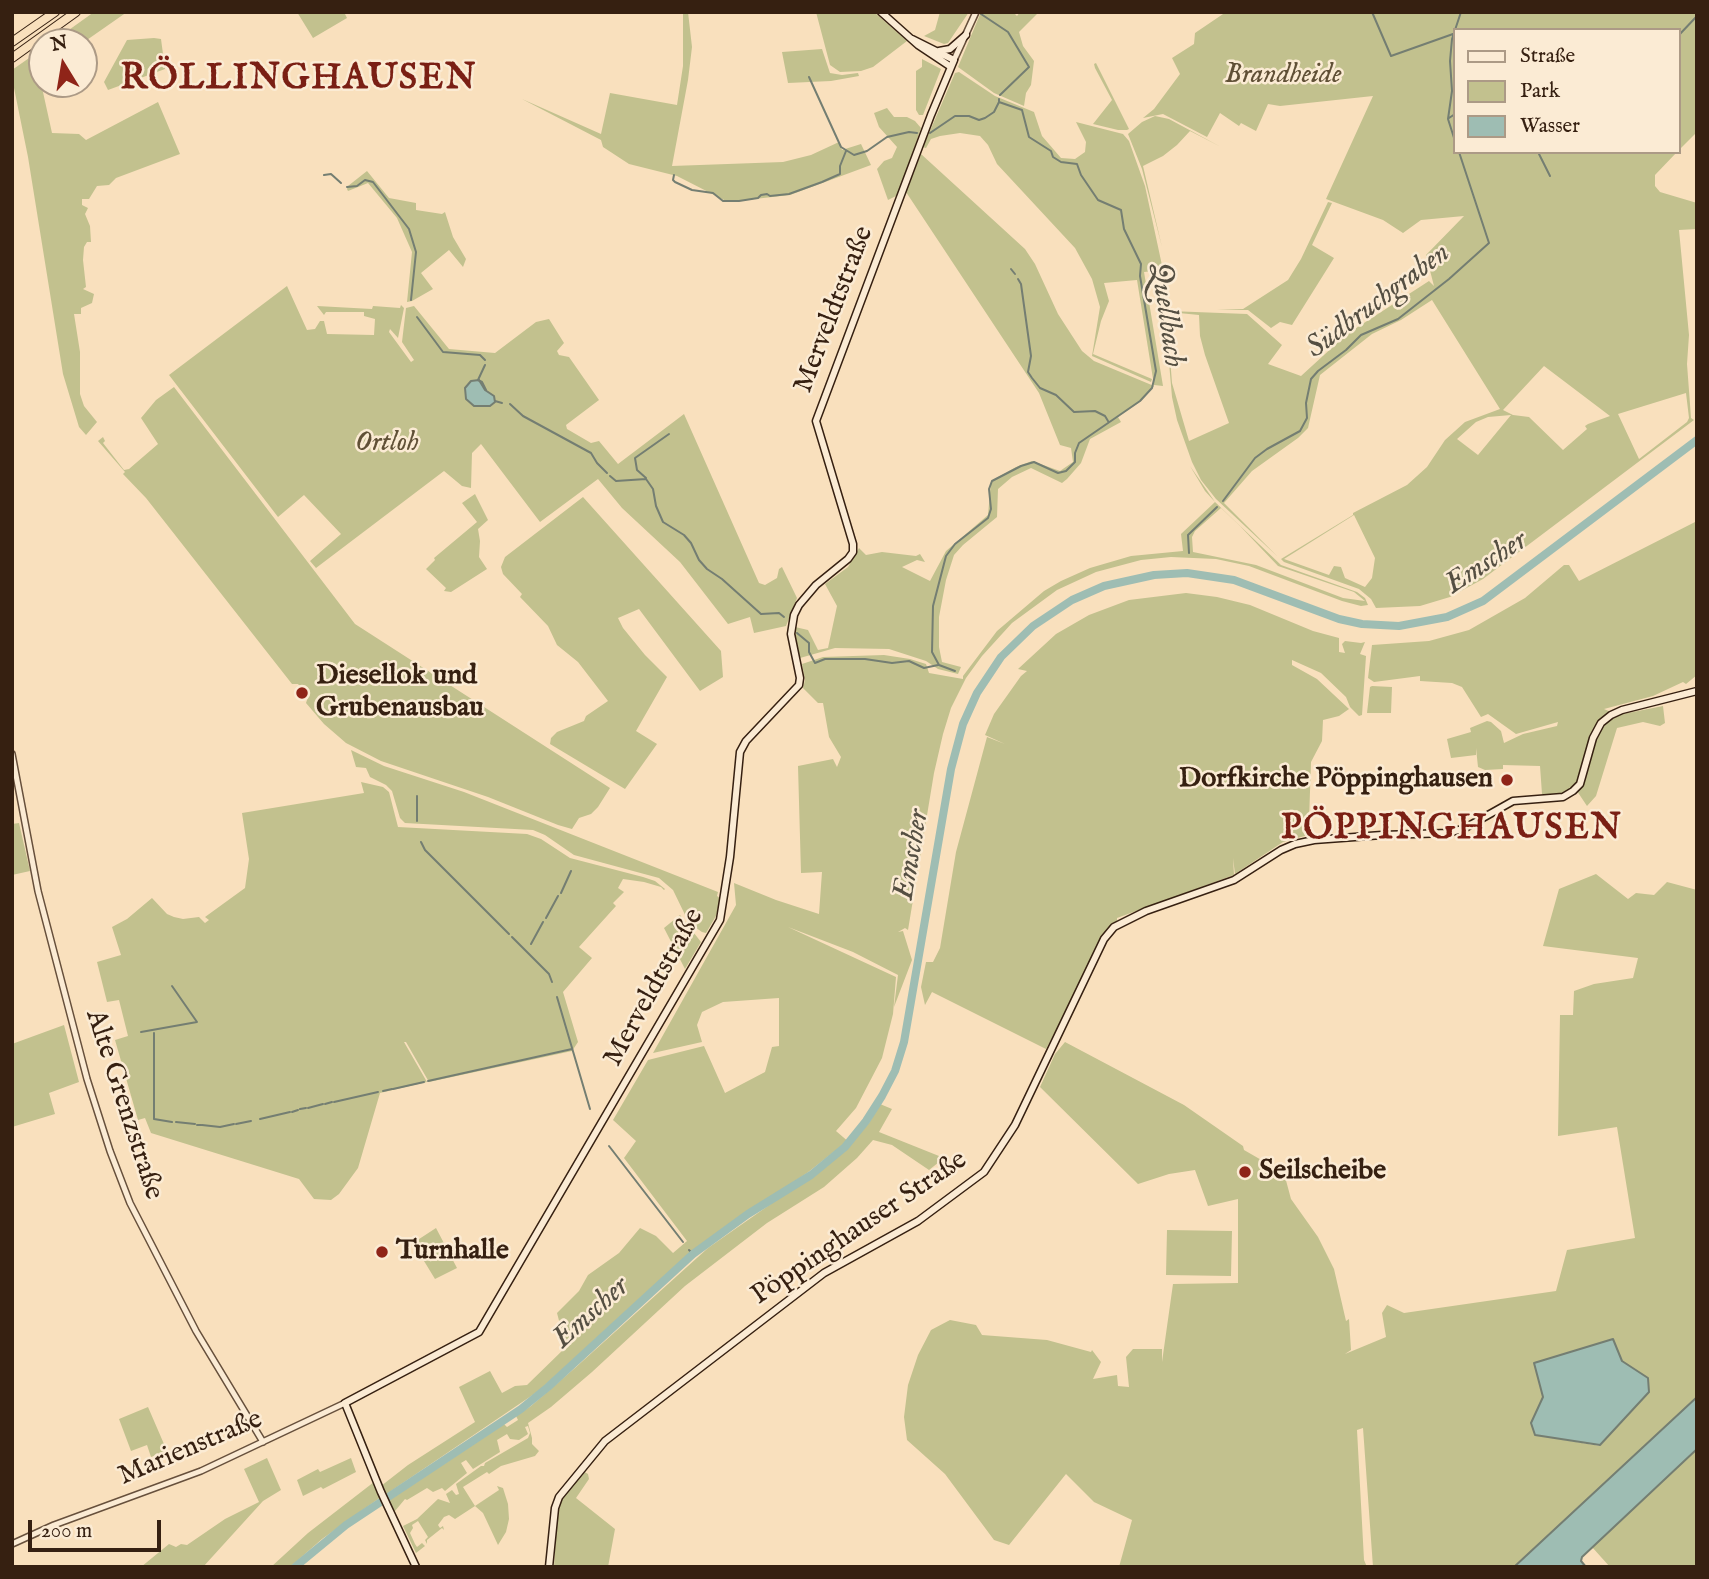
<!DOCTYPE html>
<meta charset="utf-8">
<style>
body{margin:0}
#map{position:relative;width:1709px;height:1579px;overflow:hidden;background:#f9e0bd;font-family:"IM FELL English",serif}
canvas{display:block}
.frame{position:absolute;inset:0;border:14px solid #362011;pointer-events:none}
.legend{position:absolute;left:1453px;top:28px;width:228px;height:126px;box-sizing:border-box;background:#fbebd4;border:2px solid #ac9a86;margin:0;padding:9px 12px;list-style:none;font-size:21px;color:#362011}
.legend li{display:flex;align-items:center;gap:14px;height:35px}
.legend b{width:35px;border:2px solid #ac9a86}
.north{position:absolute;left:28px;top:28px;width:70px;height:70px;box-sizing:border-box;background:#fbebd4;border:2px solid #ac9a86;border-radius:50%;rotate:349deg;font-size:19px;font-weight:700;line-height:28px;text-align:center;color:#362011}
.north::after{content:'';display:block;margin:auto;width:24px;height:32px;background:#8f2418;clip-path:polygon(50% 0,100% 100%,50% 72%,0 100%)}
.scale{position:absolute;left:28px;top:1520px;width:133px;height:32px;box-sizing:border-box;border:4px solid #362011;border-top:0;padding-left:9px;font-size:21px;line-height:24px;white-space:nowrap;color:#362011;-webkit-text-stroke:5px #fbebd4;paint-order:stroke}
</style>
<div id="map">
<canvas width="1709" height="1579"></canvas>
<div class="frame"></div>
<ul class="legend">
<li><b style="height:9px;background:#fbebd4"></b>Straße</li>
<li><b style="height:19px;background:#c2c18e"></b>Park</li>
<li><b style="height:19px;background:#9ebdb3"></b>Wasser</li>
</ul>
<div class="north">N</div>
<div class="scale">200 m</div>
</div>
<script>
const g = document.querySelector('canvas').getContext('2d');
g.lineJoin = 'round';
function fillPath(path, color) { g.fillStyle = color; g.fill(path, 'evenodd'); }
const shape = rows => new Path2D(rows.map(r => 'M' + r).join(''));
function strokePath(path, color, width, dash) { g.strokeStyle = color; g.lineWidth = width; g.lineCap = dash ? 'butt' : 'round'; g.setLineDash(dash || []); g.stroke(path); }
function label(font, color, halo, rows, align = 'center') {
  g.font = font + ' "IM FELL English",serif'; g.lineWidth = 5; g.setLineDash([]); g.textBaseline = 'middle'; g.strokeStyle = halo; g.fillStyle = color; for (const [text, x, y, turn = 0] of rows) {
    g.save(); g.translate(x, y); g.rotate((+turn || 0) * Math.PI / 180); g.textAlign = isNaN(turn) ? turn : align; if (halo) g.strokeText(text, 0, 0); g.fillText(text, 0, 0); g.restore();
  }
}
const green = shape([
 [94,12,127,12,84,42,52,42],
 [297,12,348,12,345,14,347,18,313,38],
 [683,12,688,12,692,47,688,80,672,166,783,162,811,155,839,142,842,150,861,144,871,165,790,195,728,202,677,176,629,164,603,147,601,140,522,99,601,134,610,93,677,105,683,66],
 [816,12,874,12,907,41,873,67,861,71,840,72,830,65],
 [940,12,969,12,948,43,944,44,924,36,935,30],
 [981,12,1013,12,1017,16,1020,12,1039,12,1019,32,1023,46,1034,61,1031,85,1026,93,1024,106,994,93,958,67],
 [1226,12,1697,12,1697,132,1679,150,1679,30,1455,30,1455,152,1677,152,1655,175,1655,186,1660,192,1697,203,1697,229,1679,230,1689,335,1687,364,1690,404,1691,418,1694,420,1483,579,1450,597,1420,606,1376,608,1371,599,1359,589,1284,562,1281,559,1353,515,1353,513,1407,485,1427,467,1445,440,1465,422,1500,409,1432,300,1401,320,1372,334,1320,375,1308,428,1298,438,1252,471,1224,503,1277,556,1216,499,1201,480,1192,462,1177,420,1172,397,1167,339,1169,311,1247,314,1282,345,1268,364,1301,376,1347,334,1429,281,1434,286,1426,255,1464,216,1421,220,1403,233,1383,220,1326,199,1373,96,1280,106,1268,104,1256,131,1241,123,1239,126,1220,113,1207,137,1163,114,1143,118,1154,109,1180,74,1172,58,1194,44,1195,33],
 [1169,312,1199,315,1200,336,1205,355,1229,423,1189,441,1172,383,1168,332],
 [1544,366,1610,416,1588,424,1585,426,1587,429,1563,450,1529,417,1513,415,1503,410],
 [1686,393,1689,418,1687,422,1639,459,1618,414],
 [1511,415,1478,455,1457,439,1476,422,1488,417],
 [1354,515,1375,558,1372,578,1365,587,1345,578,1341,567,1334,566,1329,575,1284,559],
 [154,38,161,39,165,69,108,90,104,82,127,40],
 [42,49,41,83,52,133,79,134,86,140,158,102,180,154,116,178,109,185,97,186,89,199,82,199,82,205,88,208,85,214,90,226,91,242,87,242,84,247,83,260,86,287,83,289,94,294,92,303,81,308,81,314,74,314,80,352,80,394,84,406,97,422,86,435,79,427,63,374,28,157,12,78,12,70],
 [822,49,830,73,842,75,858,73,859,76,831,81,788,83,782,52],
 [922,59,941,69,923,115,919,115,916,110,916,71,922,67],
 [1096,63,1129,129,1127,130,1118,130,1093,124,1112,100,1095,68,1094,64],
 [959,72,995,96,1034,112,1042,136,1061,158,1075,159,1085,152,1086,142,1076,122,1123,134,1129,141,1145,186,1163,270,1144,272,1163,386,1154,385,1137,280,1104,283,1109,301,1101,321,1093,354,1152,379,1151,382,1092,356,1100,307,1092,279,1075,248,997,164,988,145,980,136,960,133,940,136,931,139,926,148,923,147,955,73],
 [887,108,894,117,907,117,915,121,921,128,898,195,888,200,877,169,884,161,892,158,897,147,879,127,874,113],
 [1155,116,1169,119,1221,147,1190,131,1177,145,1163,156,1143,166,1162,247,1142,169,1128,134,1142,122],
 [921,154,1025,249,1035,264,1058,314,1082,351,1094,361,1154,386,1141,401,1118,417,1121,422,1090,439,1081,463,1067,479,1062,483,1031,468,1012,477,998,489,997,517,963,545,954,555,946,580,939,617,939,647,942,662,961,667,958,674,938,669,926,661,889,649,835,648,800,658,795,634,795,627,808,630,818,650,828,648,837,606,825,584,848,567,859,548,866,555,882,552,916,556,920,554,925,562,917,560,902,567,930,581,946,551,988,515,991,481,1016,467,1032,461,1060,471,1073,462,1071,448,1060,445,1039,393,906,192],
 [367,171,389,198,416,203,416,210,442,214,445,212,453,237,466,259,463,267,449,250,421,273,433,289,412,301,407,302,412,252,397,218,368,183,348,191,347,189,348,186],
 [1328,202,1332,203,1312,245,1334,258,1292,325,1280,322,1271,328,1248,310,1217,310,1243,309,1288,280,1301,259],
 [287,286,307,330,315,329,320,321,324,321,327,334,374,335,375,319,364,316,364,312,326,312,324,315,317,306,372,309,373,306,400,308,401,305,404,308,398,338,390,329,389,332,411,362,414,360,402,342,406,308,414,306,449,349,495,353,536,322,549,319,564,343,557,351,559,355,569,357,599,400,566,425,567,429,591,443,599,441,618,464,684,414,759,583,765,585,777,578,779,569,782,567,797,598,786,626,754,633,750,617,728,624,680,562,622,508,598,479,540,522,481,444,472,453,471,488,462,486,444,471,316,568,310,561,341,534,304,495,278,517,169,375],
 [174,387,355,624,610,788,598,807,591,814,579,818,572,829,558,825,488,797,381,761,346,743,324,724,306,703,308,697,298,684,292,684,146,498,123,474,125,472,98,441,103,437,105,441,103,443,124,470,129,469,158,444,141,418,156,400],
 [1190,466,1215,502,1281,565,1357,592,1365,598,1368,605,1361,606,1342,601,1249,566,1216,559,1171,557,1141,560,1096,572,1057,590,1012,623,982,656,966,678,951,708,943,734,934,773,908,930,905,928,898,932,903,931,912,960,894,1007,898,975,853,952,788,927,896,977,893,1014,882,1058,856,1108,836,1131,850,1143,840,1147,807,1173,717,1233,689,1254,540,1390,385,1495,381,1486,408,1465,475,1422,459,1387,490,1371,502,1393,515,1386,527,1385,566,1347,557,1313,579,1291,588,1275,619,1253,640,1228,656,1236,673,1253,687,1241,624,1158,636,1141,613,1120,648,1060,704,1046,725,1093,765,1072,772,1047,779,1046,779,998,723,1002,702,1012,697,1025,702,1042,653,1053,736,905,734,883,776,900,819,914,822,872,801,873,798,766,833,759,837,767,841,757,829,737,823,703,818,703,803,688,805,680,802,664,823,657,884,655,910,659,926,664,929,673,963,679,963,676,997,631,1044,591,1061,581,1090,568,1131,556,1183,551,1181,534,1215,502,1205,491],
 [1221,508,1240,526,1278,566,1354,592,1365,601,1343,598,1256,565,1193,552,1192,537,1195,531],
 [475,494,488,520,478,529,480,541,479,557,487,569,451,592,444,591,446,588,426,569,435,560,434,558,477,522,462,503],
 [583,497,721,651,723,677,700,691,639,609,618,618,623,628,645,655,667,677,636,731,657,744,625,789,550,744,551,738,557,732,584,721,586,716,608,701,578,662,557,645,548,626,520,597,522,594,503,574,501,567,505,557],
 [1697,521,1697,675,1686,684,1683,682,1653,696,1604,709,1618,715,1663,706,1665,723,1660,726,1643,722,1617,728,1596,796,1587,806,1577,791,1582,785,1577,781,1567,791,1561,794,1545,796,1542,794,1540,766,1503,765,1503,769,1485,770,1478,767,1476,748,1476,755,1451,758,1447,739,1471,732,1470,728,1487,721,1491,722,1501,731,1504,743,1523,734,1557,726,1558,722,1516,734,1488,714,1481,717,1462,687,1452,683,1420,681,1420,676,1374,682,1368,678,1372,645,1429,641,1469,630,1525,598,1564,565,1569,565,1579,581],
 [1186,593,1217,597,1250,605,1313,631,1339,638,1339,652,1345,653,1342,644,1345,641,1361,643,1365,642,1360,654,1366,656,1362,715,1359,716,1350,707,1346,697,1321,673,1292,660,1292,665,1317,679,1349,709,1339,716,1323,720,1322,741,1311,762,1309,821,1312,834,1283,842,1235,874,1233,858,1234,875,1117,918,1117,922,1114,924,1046,1049,932,992,925,1005,921,987,926,962,933,962,940,948,956,852,987,737,1005,744,985,735,994,714,1021,676,1027,671,1018,669,1056,634,1089,615,1129,600],
 [1372,686,1392,687,1391,713,1367,713,1370,687],
 [351,750,384,766,464,792,718,892,717,896,720,898,716,916,706,933,702,932,689,923,673,890,659,878,574,855,545,835,533,830,405,823,400,818,392,791,386,785,370,777,366,768,356,767],
 [361,782,383,787,389,792,398,827,527,834,541,839,570,858,643,877,655,881,665,889,664,890,661,887,644,882,623,879,618,888,624,892,613,903,616,906,579,947,592,958,563,992,578,1042,572,1051,429,1082,406,1042,404,1042,427,1082,380,1093,358,1168,339,1194,331,1200,314,1199,299,1179,151,1133,145,1118,138,1120,115,1040,128,1036,119,1000,107,1002,97,962,121,955,112,927,127,919,152,898,167,914,174,917,183,919,199,917,205,923,209,920,205,917,245,888,249,859,242,813,364,793],
 [19,823,30,871,12,875,12,824],
 [1596,874,1628,899,1636,893,1654,895,1667,882,1697,890,1697,1397,1514,1567,1373,1567,1363,1428,1357,1430,1364,1560,1367,1567,1119,1567,1132,1520,1094,1502,1066,1474,1009,1545,994,1540,945,1474,907,1440,904,1417,908,1385,918,1355,931,1330,950,1320,976,1325,982,1335,1047,1340,1091,1352,1092,1350,1101,1362,1093,1379,1117,1375,1118,1386,1129,1387,1126,1357,1133,1349,1162,1349,1162,1362,1173,1284,1238,1283,1238,1199,1208,1206,1195,1170,1169,1174,1138,1184,1040,1087,1055,1054,1065,1042,1184,1105,1243,1146,1244,1150,1284,1173,1291,1199,1318,1237,1334,1269,1346,1321,1349,1319,1351,1350,1345,1354,1386,1337,1382,1313,1387,1305,1404,1313,1556,1291,1567,1250,1635,1238,1617,1127,1558,1136,1560,1015,1573,1015,1574,991,1594,984,1633,978,1638,958,1543,946,1559,889],
 [1622,1361,1647,1378,1649,1391,1600,1446,1535,1435,1532,1423,1543,1397,1534,1363],
 [680,915,701,942,685,969,664,928],
 [64,1025,79,1082,49,1093,55,1114,12,1127,12,1044],
 [880,1104,892,1109,879,1132,944,1158,929,1170,892,1145,873,1140,857,1158,824,1187,767,1223,685,1286,592,1372,551,1407,528,1423,532,1438,532,1444,539,1451,535,1456,501,1466,489,1474,487,1472,463,1487,475,1506,499,1490,497,1486,503,1488,508,1504,509,1519,506,1532,498,1545,483,1513,475,1506,455,1519,449,1515,444,1517,438,1525,440,1528,443,1526,444,1530,442,1528,427,1540,427,1544,425,1540,428,1537,418,1521,412,1525,413,1528,410,1533,415,1544,417,1547,422,1543,425,1546,416,1553,403,1526,417,1519,438,1499,450,1503,446,1494,452,1490,456,1495,459,1494,456,1484,481,1466,484,1466,485,1463,528,1438,530,1433,528,1426,525,1427,528,1434,519,1440,510,1439,507,1434,497,1440,500,1452,473,1469,466,1460,461,1463,467,1473,445,1491,442,1488,433,1492,427,1488,407,1500,405,1499,395,1511,392,1510,388,1501,504,1424,507,1427,518,1420,516,1416,531,1406,575,1368,708,1248,835,1159,869,1123],
 [436,1228,457,1268,435,1279,413,1243],
 [1167,1230,1232,1231,1231,1276,1166,1275],
 [148,1407,167,1451,151,1457,147,1445,131,1451,119,1419],
 [1697,1449,1697,1567,1610,1567,1592,1547],
 [267,1458,281,1490,263,1501,203,1567,141,1567,169,1544,176,1547,181,1544,187,1545,225,1519,259,1502,244,1469],
 [351,1458,356,1472,323,1489,321,1487,303,1496,297,1480,318,1469,320,1472],
 [583,1471,588,1474,589,1479,576,1498,615,1529,608,1567,554,1567,558,1504],
 [374,1482,381,1497,322,1539,290,1567,271,1567,308,1533]
]);
const water = shape([
 [479,380,485,390,494,396,495,402,490,406,474,406,466,399,465,388,471,381,479,380],
 [1613,1339,1622,1361,1648,1378,1649,1392,1600,1445,1535,1435,1531,1423,1543,1397,1534,1363,1613,1339],
 [1697,1397,1697,1449,1582,1557,1581,1561,1586,1567,1514,1567,1697,1397]
]);
const stream = shape([
 [1372,12,1391,56,1453,34],
 [981,14,1008,32,1029,67,1000,95],
 [1679,35,1697,16],
 [809,77,841,147,854,155,867,151,887,137,909,132,917,133],
 [1449,118,1455,114],
 [930,133,955,116,969,116,979,120,985,118,994,112,999,102],
 [1455,141,1448,119,1452,91,1450,61,1452,39,1461,12],
 [1538,152,1550,176],
 [324,175,331,174,341,183],
 [674,175,673,180,675,182,692,190,713,193,723,201,739,201,758,198,761,195,767,194,770,196,789,194,822,182,840,174,840,166,846,151],
 [347,187,357,186,365,180,373,182,409,229,416,252,411,300],
 [1011,269,1015,274],
 [1018,279,1021,284,1031,356,1028,372,1032,378,1040,388,1056,395,1074,412,1095,411,1105,416,1108,421],
 [417,317,443,352,480,355,485,360],
 [485,365,478,380,482,382,486,390],
 [495,401,502,403],
 [510,404,523,416,591,453,597,463,607,473],
 [610,476,616,481,646,479,653,489,656,506,663,522,684,535,691,543,699,560,707,569,722,579,761,614,779,613,784,617],
 [646,478,637,470,635,458,669,434],
 [1223,501,1255,458,1267,449,1300,431,1307,418,1306,403,1311,379,1318,371,1346,350,1361,335,1398,319,1449,279,1489,243,1459,152],
 [1189,553,1188,535,1217,507],
 [797,633,809,643,809,652,815,663,825,659,865,659,892,663,909,661,924,668,938,665],
 [955,671,939,665,932,652,933,606,946,556,955,544,988,518,991,509,989,489,992,481,1021,466,1034,462,1058,473,1066,471,1075,462,1075,453,1079,443,1140,401,1152,388,1156,371,1140,276,1141,264,1124,229,1121,210,1098,200,1081,175,1077,164,1061,162,1053,157,1051,151,1029,137,1022,110,999,102,999,99],
 [417,796,417,821],
 [421,842,425,850,509,934],
 [561,893,571,871],
 [546,918,558,896],
 [512,937,549,974,552,982],
 [531,944,543,922],
 [557,997,590,1109],
 [141,1032,197,1022,172,986],
 [154,1033,154,1119,172,1122],
 [428,1081,572,1049],
 [393,1089,424,1082],
 [383,1091,392,1089],
 [334,1102,378,1092],
 [325,1104,332,1102],
 [308,1108,323,1104],
 [300,1109,306,1108],
 [292,1112,298,1110],
 [260,1119,290,1112],
 [176,1122,195,1124],
 [236,1124,251,1121],
 [197,1125,201,1125],
 [202,1125,220,1127,234,1124],
 [609,1146,683,1242],
 [689,1250,693,1254]
]);
const river = shape([
 [295,1567,346,1525,521,1409,548,1387,693,1254,748,1214,811,1175,845,1147,866,1121,882,1096,895,1071,904,1042,951,769,963,724,977,693,1001,657,1033,626,1072,600,1104,586,1154,575,1187,573,1234,580,1339,619,1362,624,1399,626,1447,617,1483,601,1697,440]
]);
const tertiary = shape([
 [954,60,976,12],
 [12,754,38,891,87,1079,110,1151,130,1203,196,1331,263,1442],
 [12,1544,54,1525,201,1471,345,1403]
]);
const secondary = shape([
 [881,12,918,45,951,67],
 [939,51,950,49,966,35],
 [416,1567,381,1492,345,1403,479,1332,720,920,730,857,740,752,746,741,799,685,800,678,791,634,794,615,799,605,816,585,848,559,853,552,853,544,816,421,931,115,954,60,912,39],
 [549,1567,555,1508,559,1497,605,1441,824,1273,918,1221,984,1172,1015,1125,1104,939,1114,927,1146,911,1234,880,1281,850,1295,844,1314,840,1382,835,1449,833,1465,828,1513,801,1563,797,1573,791,1580,784,1593,738,1601,723,1611,715,1622,710,1697,691]
]);
const motorway = shape([
 [12,42,55,12],
 [12,58,76,12]
]);
const markers = [
 [302,693,7,"#8f2418"],
 [1507,780,7,"#8f2418"],
 [1245,1172,7,"#8f2418"],
 [382,1252,7,"#8f2418"]
];
const parkNames = [
 ["Brandheide",1283,76],
 ["Ortloh",387,444]
];
const streetNames = [
 ["Merveldtstraße",835,310,-69],
 ["Merveldtstraße",655,988,-61],
 ["Alte Grenzstraße",123,1105,72],
 ["Pöppinghauser Straße",860,1229,-34],
 ["Marienstraße",191,1449,-23]
];
const poiNames = [
 ["Diesellok und",316,677],
 ["Grubenausbau",316,709],
 ["Dorfkirche Pöppinghausen",1493,780,"right"],
 ["Seilscheibe",1259,1172],
 ["Turnhalle",396,1252]
];
const waterNames = [
 ["Südbruchgraben",1379,302,-37],
 ["Quellbach",1165,315,82],
 ["Emscher",1487,564,-33],
 ["Emscher",913,855,-80],
 ["Emscher",592,1314,-42]
];
const districtNames = [
 ["RÖLLINGHAUSEN",299,81],
 ["PÖPPINGHAUSEN",1452,831]
];
fillPath(green, '#c2c18e');
fillPath(water, '#9ebdb3');
strokePath(water, '#747e72', 2);
strokePath(stream, '#747e72', 2);
strokePath(river, '#9ebdb3', 8);
strokePath(tertiary, '#67503c', 8);
strokePath(secondary, '#362011', 9);
strokePath(motorway, '#362011', 10);
strokePath(tertiary, '#fbebd4', 5);
strokePath(secondary, '#fbebd4', 6);
strokePath(motorway, '#f9e0bd', 8);
for (const [x, y, r, color] of markers) { const dot = new Path2D(); dot.arc(x, y, r, 0, 2 * Math.PI); g.fillStyle = color; g.fill(dot); strokePath(dot, '#fbebd4', 2.5); }
label('italic 28px', '#605036', '#fbebd4', parkNames);
label('28px', '#362011', '#fbebd4', streetNames);
label('bold 28px', '#362011', '#fbebd4', poiNames, 'left');
label('italic 30px', '#554f42', '#fbebd4', waterNames);
g.letterSpacing = '2px';
label('bold 35px', '#7a1f14', '#fbebd4', districtNames);
g.letterSpacing = '0px';
</script>
